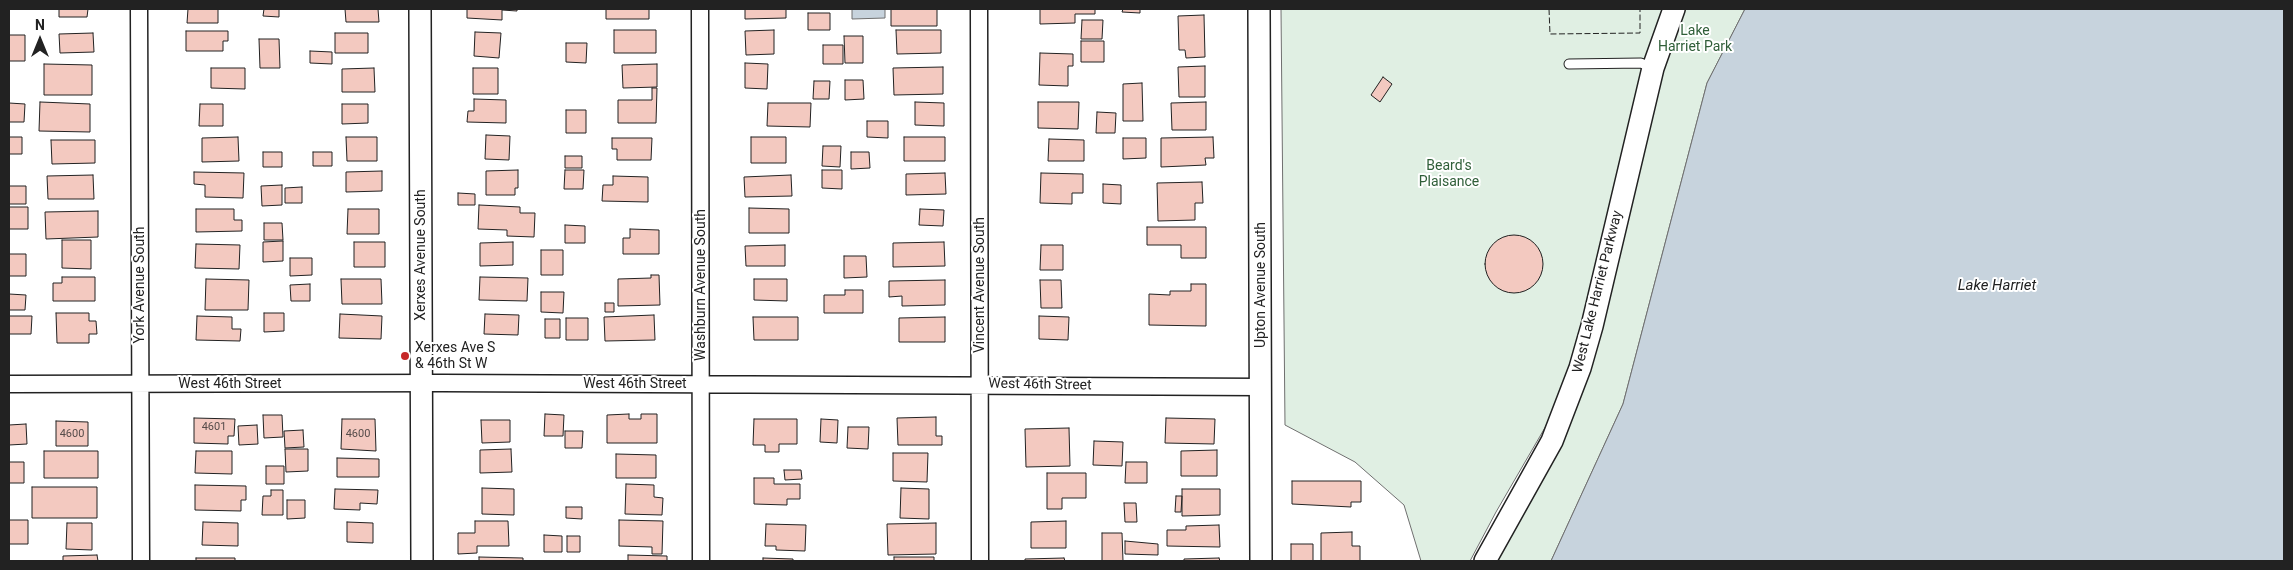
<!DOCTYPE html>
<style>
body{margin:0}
#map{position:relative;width:2293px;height:570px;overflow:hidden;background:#fff;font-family:Roboto,sans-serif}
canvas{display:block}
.frame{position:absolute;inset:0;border:10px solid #222;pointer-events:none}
.north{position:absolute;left:15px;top:15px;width:50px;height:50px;-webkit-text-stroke:4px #fff;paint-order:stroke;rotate:0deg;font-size:14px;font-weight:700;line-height:20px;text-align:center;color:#222}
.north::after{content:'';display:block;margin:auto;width:18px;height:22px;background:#222;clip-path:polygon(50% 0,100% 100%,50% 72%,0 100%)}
</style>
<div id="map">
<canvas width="2293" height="570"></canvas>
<div class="frame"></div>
<div class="north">N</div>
</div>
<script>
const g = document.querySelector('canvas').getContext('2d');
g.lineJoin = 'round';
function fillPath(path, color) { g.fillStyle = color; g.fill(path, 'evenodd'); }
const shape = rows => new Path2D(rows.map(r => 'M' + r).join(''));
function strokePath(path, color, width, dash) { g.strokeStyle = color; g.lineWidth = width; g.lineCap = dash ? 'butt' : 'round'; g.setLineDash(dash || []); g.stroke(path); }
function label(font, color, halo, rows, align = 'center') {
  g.font = font + ' Roboto,sans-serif'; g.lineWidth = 4; g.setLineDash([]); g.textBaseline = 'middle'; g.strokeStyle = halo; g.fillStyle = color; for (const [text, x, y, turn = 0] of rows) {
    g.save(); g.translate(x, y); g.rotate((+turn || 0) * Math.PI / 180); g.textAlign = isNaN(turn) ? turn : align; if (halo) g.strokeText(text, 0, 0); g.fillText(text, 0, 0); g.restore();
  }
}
const green = shape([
 [1281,9,1667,9,1584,322,1561,400,1496,512,1470,561,1421,561,1404,505,1355,462,1285,425,1281,9],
 [1674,9,1745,9,1707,83,1623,404,1551,561,1485,561,1543,460,1674,9]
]);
const water = shape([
 [852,9,885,9,885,18,852,19,852,9],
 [1745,9,2284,9,2284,561,1551,561,1623,404,1707,83,1745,9]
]);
const building = shape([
 [59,9,88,9,87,17,59,17,59,9],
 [188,9,218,9,218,23,187,23,188,9],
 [264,9,279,9,279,17,263,16,264,9],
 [345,9,378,9,379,22,346,22,345,9],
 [467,9,517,9,517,11,502,10,502,20,467,18,467,9],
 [606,9,649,9,649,19,606,19,606,9],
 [745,9,786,9,786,18,745,19,745,9],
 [891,9,937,9,937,26,891,26,891,9],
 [1040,9,1095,9,1095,14,1075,14,1075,23,1040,24,1040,9],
 [1123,9,1140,9,1140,13,1122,12,1123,9],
 [808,13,830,13,830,30,808,30,808,13],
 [1204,15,1205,57,1186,58,1185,50,1179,50,1178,16,1204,15],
 [1082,20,1103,20,1102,39,1081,39,1082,20],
 [614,30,656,30,656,53,614,53,614,30],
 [774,30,774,54,746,55,745,31,774,30],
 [896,30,941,30,941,53,897,54,896,30],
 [186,31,228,31,228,41,223,41,223,51,186,51,186,31],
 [475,32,501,33,499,58,474,56,475,32],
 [93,33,94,52,60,53,59,34,93,33],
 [335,33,368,33,368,53,335,53,335,33],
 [9,35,25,35,25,61,9,61,9,35],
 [844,36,863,36,863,63,845,63,844,36],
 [259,39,279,39,280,68,260,68,259,39],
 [1081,41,1104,41,1104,62,1081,62,1081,41],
 [566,43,587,43,586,63,566,62,566,43],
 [823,45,843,45,843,64,823,64,823,45],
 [310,51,332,52,332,64,310,63,310,51],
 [1040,53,1073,54,1073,66,1068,66,1068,86,1039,85,1040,53],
 [745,63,768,64,767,89,745,88,745,63],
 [44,64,92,65,92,95,44,95,44,64],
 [657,64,657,87,623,88,622,65,657,64],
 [1205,66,1205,97,1179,97,1178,67,1205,66],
 [943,67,943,94,894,95,893,68,943,67],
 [211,68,245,68,245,89,211,88,211,68],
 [374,68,375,92,342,92,342,69,374,68],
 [473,68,498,68,498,94,473,94,473,68],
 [1383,77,1392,84,1380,102,1371,95,1383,77],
 [845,80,863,80,864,99,845,100,845,80],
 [814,81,830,81,829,99,813,99,814,81],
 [1142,83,1143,121,1123,121,1123,84,1142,83],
 [652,88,657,88,656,123,618,123,618,100,652,100,652,88],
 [474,99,506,100,506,123,467,122,468,111,474,111,474,99],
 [40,102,90,104,90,132,39,131,40,102],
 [915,102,944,103,944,126,915,125,915,102],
 [1038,102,1079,102,1078,129,1038,128,1038,102],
 [1206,102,1206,130,1172,130,1171,103,1206,102],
 [9,103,25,104,24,122,9,122,9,103],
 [768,103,811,103,810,127,767,126,768,103],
 [200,104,223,104,223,126,199,126,200,104],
 [342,104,368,104,368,123,342,124,342,104],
 [566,110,586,110,586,133,566,133,566,110],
 [1097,112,1116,113,1115,133,1096,133,1097,112],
 [867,121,888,121,888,138,867,137,867,121],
 [486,135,510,136,509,160,485,159,486,135],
 [9,137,22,137,22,154,9,154,9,137],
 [238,137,239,161,202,162,202,138,238,137],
 [346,137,377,137,377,161,347,161,346,137],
 [751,137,786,137,786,163,751,163,751,137],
 [904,137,945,137,945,161,904,161,904,137],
 [1213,137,1214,158,1205,158,1206,165,1161,167,1161,138,1213,137],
 [612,138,652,138,651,160,617,160,617,149,612,149,612,138],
 [1123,138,1146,138,1146,158,1123,159,1123,138],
 [1049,139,1084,140,1084,161,1048,161,1049,139],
 [51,140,95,140,95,163,52,164,51,140],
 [823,146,841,146,840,167,822,166,823,146],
 [263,152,282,152,282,167,263,167,263,152],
 [313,152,332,152,332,166,313,166,313,152],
 [851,152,869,152,870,168,851,169,851,152],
 [565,156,582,156,582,168,565,168,565,156],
 [518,170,518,188,515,188,515,195,486,195,486,171,518,170],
 [565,170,584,170,583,189,564,189,565,170],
 [822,170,842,170,842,189,822,188,822,170],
 [382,171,382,191,346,192,346,172,382,171],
 [194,172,244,173,243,198,205,197,205,185,194,184,194,172],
 [945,173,946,194,906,195,906,174,945,173],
 [1041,173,1083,174,1083,193,1072,193,1072,204,1040,203,1041,173],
 [93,175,94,199,48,199,47,176,93,175],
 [791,175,792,196,745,197,744,177,791,175],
 [613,176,648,177,648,202,602,201,603,185,613,185,613,176],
 [1202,182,1203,203,1195,203,1195,220,1158,221,1157,183,1202,182],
 [1103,184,1121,185,1121,204,1103,203,1103,184],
 [282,185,282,205,262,206,261,186,282,185],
 [9,186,26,186,26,204,9,204,9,186],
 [302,187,302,203,285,203,285,188,302,187],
 [458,193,475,194,475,205,458,205,458,193],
 [479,205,520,207,520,213,535,213,534,237,507,236,507,230,478,229,479,205],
 [9,207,28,207,28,229,9,229,9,207],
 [749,208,789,209,789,233,749,233,749,208],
 [196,209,234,209,234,220,242,220,242,231,196,232,196,209],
 [348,209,379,209,379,234,347,234,348,209],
 [920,209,944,210,943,226,919,225,920,209],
 [98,211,98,237,46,239,45,212,98,211],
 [264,223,282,223,283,240,264,240,264,223],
 [565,225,585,226,585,243,565,243,565,225],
 [1147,227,1206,227,1206,258,1181,258,1181,245,1147,245,1147,227],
 [630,229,659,230,659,254,623,254,623,238,630,238,630,229],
 '1485 264a29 29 0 1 1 58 0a29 29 0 1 1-58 0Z',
 [62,240,91,240,91,269,62,268,62,240],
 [283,241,283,261,263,262,263,242,283,241],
 [354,242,385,242,385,267,354,267,354,242],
 [513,242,513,265,480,266,480,243,513,242],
 [944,242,945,266,893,267,893,243,944,242],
 [196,244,240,245,239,269,195,268,196,244],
 [785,245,785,266,746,266,745,246,785,245],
 [1041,245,1063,245,1063,270,1040,270,1041,245],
 [541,250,563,250,563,275,541,275,541,250],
 [9,254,26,254,26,276,9,276,9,254],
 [844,256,866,256,867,277,844,278,844,256],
 [290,258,312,258,312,275,290,276,290,258],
 [651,275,659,275,660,305,618,306,618,279,651,278,651,275],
 [62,277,95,277,95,301,53,301,53,283,62,283,62,277],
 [480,277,528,278,527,301,479,300,480,277],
 [206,279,249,280,248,310,205,310,206,279],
 [341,279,381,279,382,304,342,304,341,279],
 [754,279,787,279,787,301,754,300,754,279],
 [945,280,945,305,902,306,902,296,889,297,889,281,945,280],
 [1040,280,1061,280,1062,308,1041,308,1040,280],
 [310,284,310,301,291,301,290,285,310,284],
 [1191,284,1206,284,1206,326,1149,325,1149,294,1170,295,1170,291,1191,291,1191,284],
 [845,290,863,290,863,313,824,313,824,295,845,295,845,290],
 [541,292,564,292,563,313,541,312,541,292],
 [9,294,26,295,25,310,9,310,9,294],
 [605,303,614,303,614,312,605,312,605,303],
 [56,313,89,313,89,321,96,321,97,334,89,334,89,343,57,343,56,313],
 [264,313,284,313,284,331,264,332,264,313],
 [340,314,382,316,381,339,339,338,340,314],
 [485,314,519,315,518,335,484,334,485,314],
 [654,315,655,340,605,341,604,317,654,315],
 [9,316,32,316,31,334,9,334,9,316],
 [197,316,232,317,232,329,241,329,240,341,196,340,197,316],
 [1039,316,1069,317,1068,340,1039,339,1039,316],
 [753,317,798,317,798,340,754,340,753,317],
 [945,317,945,342,899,342,899,318,945,317],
 [566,318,588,318,588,340,566,340,566,318],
 [545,319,560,319,560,338,545,338,545,319],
 [545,414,564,415,563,436,544,436,545,414],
 [629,414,629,419,641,419,641,414,657,414,657,443,607,443,607,415,629,414],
 [263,415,282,415,283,437,264,438,263,415],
 [936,417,936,436,942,436,942,445,898,445,897,418,936,417],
 [194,418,235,419,234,436,228,436,228,444,194,443,194,418],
 [1166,418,1215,419,1214,444,1165,443,1166,418],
 [342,419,375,419,376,451,341,449,342,419],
 [754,419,797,419,797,444,779,444,779,452,765,452,765,445,753,445,754,419],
 [821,419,838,420,837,443,820,442,821,419],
 [481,420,510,420,510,442,482,443,481,420],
 [56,421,88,422,88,446,56,446,56,421],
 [26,424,27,444,9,445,9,425,26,424],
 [257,425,258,444,239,445,238,426,257,425],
 [848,427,869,427,868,449,847,448,848,427],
 [1069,428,1070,466,1026,467,1025,429,1069,428],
 [303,430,304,447,285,448,284,431,303,430],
 [565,431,583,431,582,448,565,448,565,431],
 [1094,441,1123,442,1122,466,1093,465,1094,441],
 [285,449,308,449,308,471,286,472,285,449],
 [511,449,512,472,480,473,480,450,511,449],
 [1217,450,1217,476,1181,476,1181,451,1217,450],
 [44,451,98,451,98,478,44,478,44,451],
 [196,451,232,451,232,474,195,473,196,451],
 [893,453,928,453,927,482,893,481,893,453],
 [616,454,656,455,656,478,616,478,616,454],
 [337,458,379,459,379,477,337,477,337,458],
 [9,462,24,462,24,483,9,483,9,462],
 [1126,462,1147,462,1147,483,1125,483,1126,462],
 [266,466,284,466,284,484,266,484,266,466],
 [784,470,801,470,802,479,785,480,784,470],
 [1047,473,1086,473,1086,498,1062,498,1062,509,1047,509,1047,473],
 [754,478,774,478,774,484,800,484,800,499,787,499,787,505,754,504,754,478],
 [1292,481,1361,481,1361,502,1351,502,1351,507,1292,504,1292,481],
 [626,484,654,485,654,497,663,498,662,515,625,514,626,484],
 [195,485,246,486,246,500,241,500,241,511,195,510,195,485],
 [32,487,97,487,97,518,32,518,32,487],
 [482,488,514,489,514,515,482,514,482,488],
 [901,488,929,489,929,519,900,518,901,488],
 [335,489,378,490,377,504,360,503,360,510,334,509,335,489],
 [1182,489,1220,489,1220,515,1182,516,1182,489],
 [271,490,283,490,283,515,262,515,263,496,271,496,271,490],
 [1176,496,1182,496,1181,512,1175,512,1176,496],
 [287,500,305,500,305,518,287,519,287,500],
 [1124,503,1136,503,1137,522,1125,522,1124,503],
 [566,507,582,507,582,519,566,518,566,507],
 [9,520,28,520,28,544,9,544,9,520],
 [619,520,663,521,662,554,652,554,652,547,619,546,619,520],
 [475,521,508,521,509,546,477,546,477,553,458,554,458,533,475,533,475,521],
 [1066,521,1066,548,1031,548,1031,522,1066,521],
 [203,522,238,523,238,546,202,545,203,522],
 [347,522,373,523,373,543,347,542,347,522],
 [67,523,92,523,92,550,66,549,67,523],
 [936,523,936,554,888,555,887,524,936,523],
 [766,524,806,525,805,551,776,550,776,546,765,546,766,524],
 [1219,525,1220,547,1167,546,1167,530,1186,530,1186,526,1219,525],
 [1352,532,1352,546,1360,546,1360,561,1321,561,1321,533,1352,532],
 [1102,533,1122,533,1123,561,1102,561,1102,533],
 [544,535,562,536,562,552,544,552,544,535],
 [567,536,580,536,580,552,567,552,567,536],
 [1125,541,1158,544,1158,555,1125,554,1125,541],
 [1291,544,1313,544,1313,561,1291,561,1291,544],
 [97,555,98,561,63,561,63,556,97,555],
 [628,555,667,556,667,561,628,561,628,555],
 [479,557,523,558,523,561,479,561,479,557],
 [894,557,934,557,934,561,894,561,894,557],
 [196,558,235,558,235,561,196,561,196,558],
 [763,558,793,559,793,561,763,561,763,558],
 [1064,558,1065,561,1025,561,1025,559,1064,558],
 [1219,558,1220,561,1184,561,1184,559,1219,558]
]);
const service = shape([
 [1569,64,1641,63,1652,68]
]);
const minor = shape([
 [139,9,141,561],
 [700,9,701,561],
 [979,9,980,561],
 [9,384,442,383,1261,387]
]);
const tertiary = shape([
 [420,9,422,561],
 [1259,9,1261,561],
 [1485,561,1552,441,1580,368,1592,326,1653,68,1674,9]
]);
const fence = shape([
 [1549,9,1550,34,1640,33,1640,9]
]);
const markers = [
 [405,356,5,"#c62828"]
];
const numberNames = [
 ["4601",214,427],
 ["4600",72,434],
 ["4600",358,434]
];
const parkNames = [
 ["Lake",1695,31],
 ["Harriet Park",1695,47],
 ["Beard's",1449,166],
 ["Plaisance",1449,182]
];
const streetNames = [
 ["Xerxes Avenue South",421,255,-90],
 ["York Avenue South",140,285,-90],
 ["Washburn Avenue South",701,285,-90],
 ["Vincent Avenue South",980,285,-90],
 ["Upton Avenue South",1261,285,-90],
 ["West Lake Harriet Parkway",1598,292,-76],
 ["West 46th Street",230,384],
 ["West 46th Street",635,384],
 ["West 46th Street",1040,385,1]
];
const poiNames = [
 ["Xerxes Ave S",415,348],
 ["& 46th St W",415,364]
];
const waterNames = [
 ["Lake Harriet",1997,286]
];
fillPath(green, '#e0efe3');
strokePath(green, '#6f6f6f', 1);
fillPath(water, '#c7d3dd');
strokePath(water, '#6f6f6f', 1);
fillPath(building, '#f3c9c0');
strokePath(building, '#222', 1);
strokePath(service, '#222', 11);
strokePath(minor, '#222', 19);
strokePath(tertiary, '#222', 24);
strokePath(service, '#fff', 9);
strokePath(minor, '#fff', 16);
strokePath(tertiary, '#fff', 21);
strokePath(fence, '#222', 1, [6, 2.5]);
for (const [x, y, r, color] of markers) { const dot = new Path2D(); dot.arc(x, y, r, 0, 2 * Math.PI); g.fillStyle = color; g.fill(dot); strokePath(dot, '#fff', 2); }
label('11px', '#564c4a', null, numberNames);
label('14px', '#2f5e38', '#fff', parkNames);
label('14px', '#222', '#fff', streetNames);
label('14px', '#222', '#fff', poiNames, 'left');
label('italic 15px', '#222', '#fff', waterNames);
</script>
